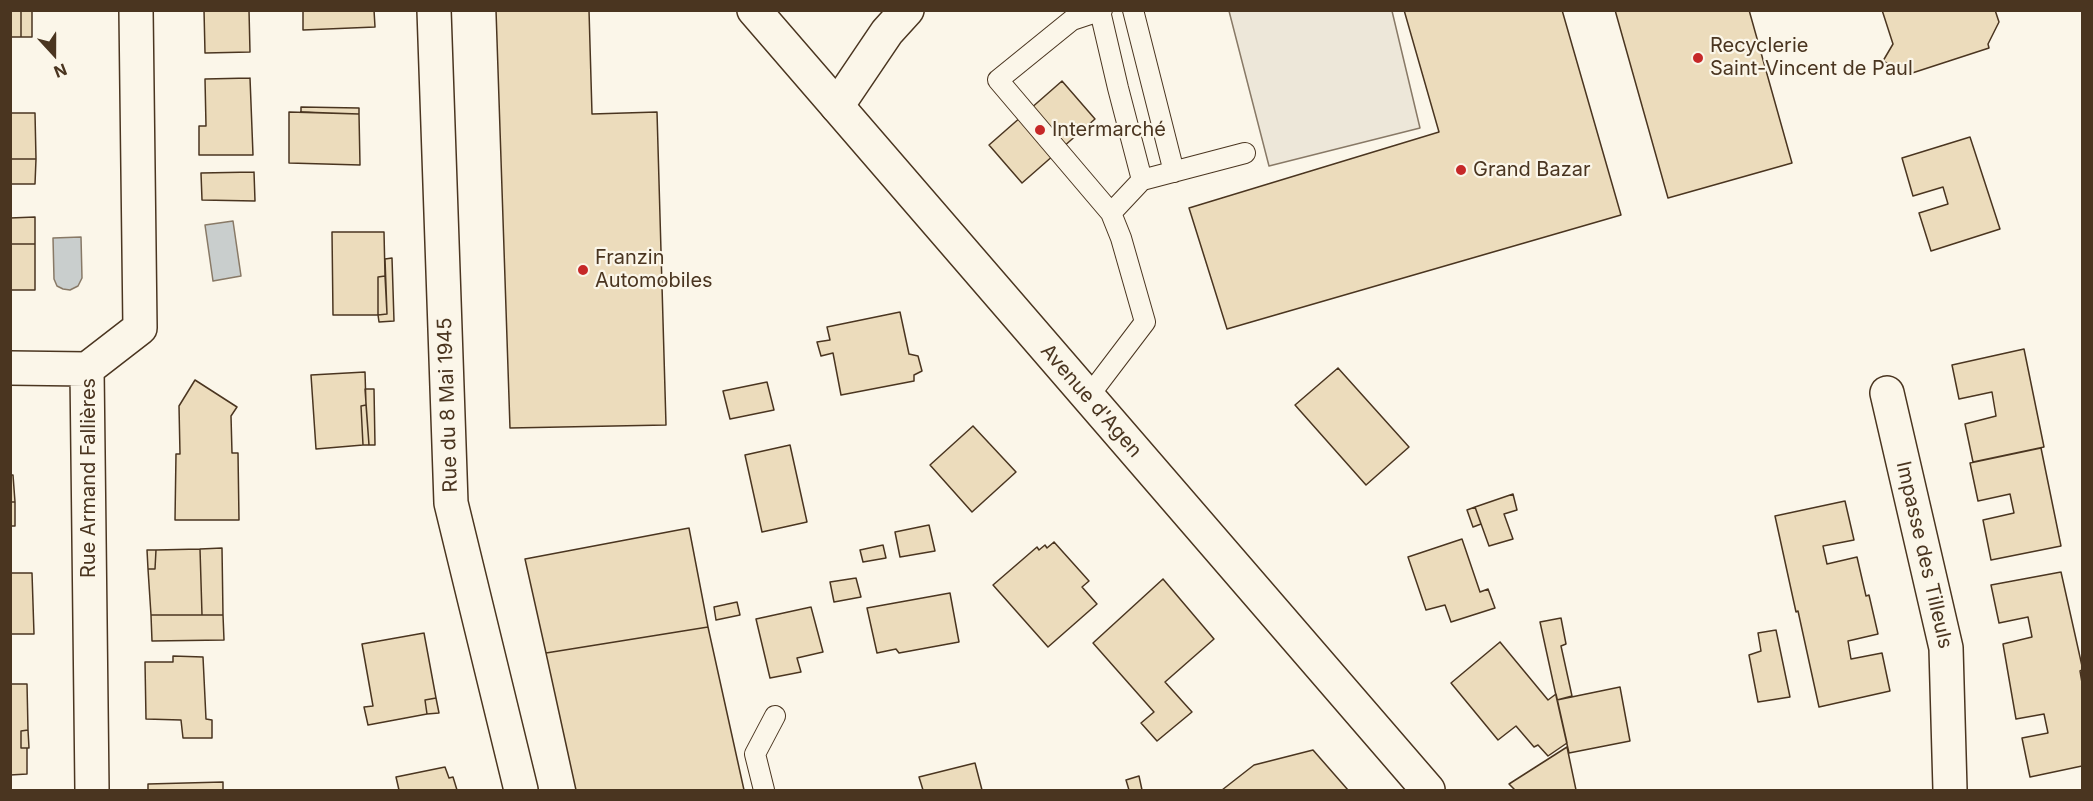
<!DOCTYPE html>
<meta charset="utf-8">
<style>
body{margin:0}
#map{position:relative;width:2093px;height:801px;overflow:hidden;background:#fbf6e9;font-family:Inter,sans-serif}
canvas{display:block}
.frame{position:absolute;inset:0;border:12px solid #4a3520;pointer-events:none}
.north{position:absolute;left:24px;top:24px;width:60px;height:60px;-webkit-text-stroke:4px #fbf6e9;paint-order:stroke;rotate:159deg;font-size:16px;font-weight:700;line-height:24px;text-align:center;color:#4a3520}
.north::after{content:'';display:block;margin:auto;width:21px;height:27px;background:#4a3520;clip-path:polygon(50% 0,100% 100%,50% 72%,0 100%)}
</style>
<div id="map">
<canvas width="2093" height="801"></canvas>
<div class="frame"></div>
<div class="north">N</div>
</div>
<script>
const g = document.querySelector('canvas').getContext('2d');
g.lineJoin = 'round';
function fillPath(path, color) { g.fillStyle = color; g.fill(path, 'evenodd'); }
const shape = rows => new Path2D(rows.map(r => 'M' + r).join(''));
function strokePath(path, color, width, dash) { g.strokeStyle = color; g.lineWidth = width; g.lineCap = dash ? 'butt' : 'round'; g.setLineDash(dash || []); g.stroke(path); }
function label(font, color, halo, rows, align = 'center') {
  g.font = font + ' Inter,sans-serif'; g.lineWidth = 4.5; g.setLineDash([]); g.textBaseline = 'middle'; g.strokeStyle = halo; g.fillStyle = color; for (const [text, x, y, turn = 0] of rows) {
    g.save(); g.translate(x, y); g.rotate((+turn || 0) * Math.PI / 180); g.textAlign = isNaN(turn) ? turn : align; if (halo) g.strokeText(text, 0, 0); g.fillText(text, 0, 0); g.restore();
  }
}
const parking = shape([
 [1229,11,1392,11,1420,128,1269,166,1229,11]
]);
const water = shape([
 [233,221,241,276,213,281,205,225,233,221],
 [81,237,82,278,78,286,70,290,63,289,57,286,54,279,53,238,81,237]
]);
const building = shape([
 [10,10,21,10,21,37,10,37,10,10],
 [21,10,32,10,32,37,21,37,21,10],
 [204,10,249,10,250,52,205,53,204,10],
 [303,10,374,10,375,27,303,30,303,10],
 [496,10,589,10,592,114,657,112,666,425,510,428,496,10],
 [1404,10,1562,10,1621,215,1227,329,1189,208,1439,132,1404,10],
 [1615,10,1749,10,1792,163,1668,198,1615,10],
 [1882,10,1995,10,1999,22,1988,44,1989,48,1903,76,1900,70,1883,61,1893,44,1882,10],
 [250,78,253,155,199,155,199,126,206,126,205,79,250,78],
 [1062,81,1095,119,1022,183,989,145,1062,81],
 [301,107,359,108,359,114,301,112,301,107],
 [289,112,359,114,360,165,289,163,289,112],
 [10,113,35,113,36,159,10,159,10,113],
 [1970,137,2000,229,1931,251,1919,213,1948,204,1943,187,1913,196,1902,158,1970,137],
 [10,159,36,159,35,184,10,184,10,159],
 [254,172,255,201,202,200,201,173,254,172],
 [35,217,35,244,10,244,10,218,35,217],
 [332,232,384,232,385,276,378,277,378,315,333,315,332,232],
 [10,244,35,244,35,290,10,290,10,244],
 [392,258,394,321,379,322,378,315,387,314,385,259,392,258],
 [385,276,387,314,378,315,378,277,385,276],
 [900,312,909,354,918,356,922,371,914,375,914,381,841,395,833,353,821,356,817,342,830,340,827,327,900,312],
 [2024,349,2044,447,1973,462,1965,424,1996,416,1992,392,1959,399,1952,365,2024,349],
 [1338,368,1409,447,1366,485,1295,405,1338,368],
 [365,372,366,405,361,406,363,445,316,449,311,375,365,372],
 [195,380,237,407,231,416,232,453,238,453,239,520,175,520,176,454,180,454,179,406,195,380],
 [767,382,774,410,730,419,723,391,767,382],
 [365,389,374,389,375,445,369,445,365,389],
 [366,405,369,445,363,445,361,406,366,405],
 [973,426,1016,472,972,512,930,465,973,426],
 [790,445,807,522,762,532,745,455,790,445],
 [2041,448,2061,546,1991,560,1983,520,2014,513,2010,494,1978,501,1970,463,2041,448],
 [10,475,13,475,15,502,10,502,10,475],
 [1513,494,1517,510,1504,514,1513,539,1489,546,1475,507,1513,494],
 [1845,501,1854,540,1823,546,1827,564,1857,557,1866,596,1869,595,1878,634,1848,641,1851,659,1882,653,1890,691,1819,707,1798,611,1796,612,1775,516,1845,501],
 [10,502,15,502,15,526,10,526,10,502],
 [1475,507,1481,524,1473,527,1467,510,1475,507],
 [929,525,935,551,900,557,895,532,929,525],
 [689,528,708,627,546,653,525,559,689,528],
 [1462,539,1480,592,1488,589,1495,608,1451,622,1445,605,1426,610,1408,557,1462,539],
 [1054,542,1089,581,1082,587,1097,604,1048,647,993,585,1037,547,1039,550,1045,545,1047,548,1054,542],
 [883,545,886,558,863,562,860,550,883,545],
 [222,548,223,615,202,615,200,549,222,548],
 [200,549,202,615,151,615,148,569,155,569,156,550,200,549],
 [147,550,156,550,155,569,148,569,147,550],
 [2061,572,2082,666,2082,670,2080,671,2082,683,2082,766,2030,777,2022,738,2048,733,2044,714,2016,719,2003,644,2032,637,2028,617,1999,623,1991,585,2061,572],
 [10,573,32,573,34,634,10,634,10,573],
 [856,578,861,597,834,602,830,582,856,578],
 [1163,579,1214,639,1165,682,1192,712,1157,741,1141,723,1154,712,1093,643,1163,579],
 [950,593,959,642,899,653,896,649,877,653,867,608,950,593],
 [737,602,740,615,716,620,714,607,737,602],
 [811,607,823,652,797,658,801,672,770,678,756,619,811,607],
 [151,615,223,615,224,640,152,641,151,615],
 [1561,618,1566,644,1561,646,1572,696,1557,700,1540,622,1561,618],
 [708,627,744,790,576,790,546,653,708,627],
 [1776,630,1790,697,1758,702,1749,655,1761,651,1758,633,1776,630],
 [424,633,436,698,425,700,427,714,368,725,364,707,373,706,362,644,424,633],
 [1500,642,1548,700,1556,694,1567,743,1548,756,1538,745,1534,747,1516,726,1498,740,1451,683,1500,642],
 [173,656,203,657,206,719,212,720,212,738,183,738,181,720,146,719,145,662,173,662,173,656],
 [10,684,27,684,28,730,21,731,21,748,27,748,27,774,10,775,10,684],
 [1620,687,1630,741,1569,753,1557,700,1620,687],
 [436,698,439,713,427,714,425,700,436,698],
 [28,730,29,748,21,748,21,731,28,730],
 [1567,747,1576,790,1515,790,1509,784,1567,747],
 [1313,750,1348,790,1222,790,1254,765,1313,750],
 [975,763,982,790,923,790,919,777,975,763],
 [445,767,449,778,453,777,457,790,399,790,396,777,445,767],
 [1139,776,1142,790,1129,790,1126,780,1139,776],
 [223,782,223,790,148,790,148,784,223,782]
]);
const lane = shape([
 [1133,10,1174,172],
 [1100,11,1118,88,1142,180],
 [1111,213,1142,180,1245,153],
 [1088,397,1145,322,1121,238,1111,213,998,80,1072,20,1102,10],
 [764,790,755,754,775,716]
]);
const street = shape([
 [434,10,451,503,521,790],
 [837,106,887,32,907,10],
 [10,368,87,369],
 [1887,393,1946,648,1950,790],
 [92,790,87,369,140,328,136,10]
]);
const secondary = shape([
 [754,10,1428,790]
]);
const markers = [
 [1698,58,6,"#c62828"],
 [1040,130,6,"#c62828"],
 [1461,170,6,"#c62828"],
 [583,270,6,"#c62828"]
];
const poiNames = [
 ["Recyclerie",1710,46],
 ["Saint-Vincent de Paul",1710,69],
 ["Intermarché",1052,130],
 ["Grand Bazar",1473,170],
 ["Franzin",595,258],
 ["Automobiles",595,281]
];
const streetNames = [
 ["Avenue d'Agen",1091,401,49],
 ["Rue du 8 Mai 1945",448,405,-92],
 ["Rue Armand Fallières",89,478,-90],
 ["Impasse des Tilleuls",1924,555,77]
];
fillPath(parking, '#ede7d9');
strokePath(parking, '#887966', 1.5);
fillPath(water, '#c9cecd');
strokePath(water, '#887966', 1.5);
fillPath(building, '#ecdcbc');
strokePath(building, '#4a3520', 1.5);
strokePath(lane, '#4a3520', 22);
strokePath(street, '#4a3520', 36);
strokePath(secondary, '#4a3520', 36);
strokePath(lane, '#fbf6e9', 20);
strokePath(street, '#fbf6e9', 33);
strokePath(secondary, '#fbf6e9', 33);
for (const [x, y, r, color] of markers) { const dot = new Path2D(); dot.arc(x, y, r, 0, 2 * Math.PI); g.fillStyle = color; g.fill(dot); strokePath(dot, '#fbf6e9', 2); }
label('20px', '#4a3520', '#fbf6e9', poiNames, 'left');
label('20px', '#4a3520', '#fbf6e9', streetNames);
</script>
